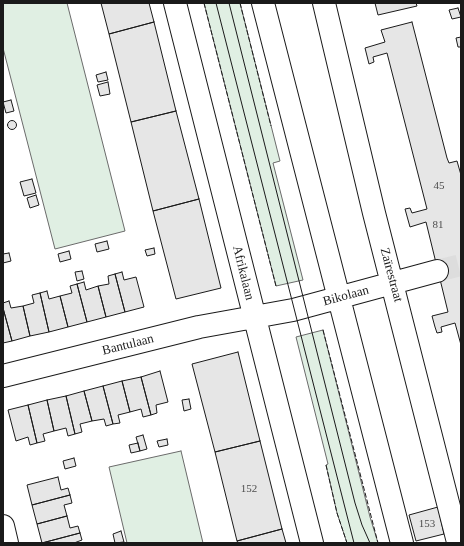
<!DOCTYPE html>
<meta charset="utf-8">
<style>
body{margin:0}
#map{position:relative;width:464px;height:546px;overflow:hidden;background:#fff;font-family:"Times New Roman",serif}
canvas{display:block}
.frame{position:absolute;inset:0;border:4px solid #1a1a1a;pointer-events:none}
</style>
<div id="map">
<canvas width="464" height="546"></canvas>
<div class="frame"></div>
</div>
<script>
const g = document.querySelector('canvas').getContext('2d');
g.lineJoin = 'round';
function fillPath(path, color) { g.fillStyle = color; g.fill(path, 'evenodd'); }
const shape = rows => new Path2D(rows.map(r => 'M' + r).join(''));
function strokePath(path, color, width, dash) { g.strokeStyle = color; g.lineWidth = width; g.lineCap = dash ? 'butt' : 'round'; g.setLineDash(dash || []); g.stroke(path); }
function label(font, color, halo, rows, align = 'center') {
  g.font = font + ' "Times New Roman",serif'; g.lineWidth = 3; g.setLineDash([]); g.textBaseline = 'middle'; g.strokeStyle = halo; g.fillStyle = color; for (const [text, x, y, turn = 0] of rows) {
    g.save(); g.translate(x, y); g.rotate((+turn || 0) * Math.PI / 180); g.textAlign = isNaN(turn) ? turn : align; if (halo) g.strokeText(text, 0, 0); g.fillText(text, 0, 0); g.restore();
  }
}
const green = shape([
 [3,3,67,3,125,231,55,249,3,48,3,3],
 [204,3,240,3,280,161,273,163,303,280,276,286,204,3],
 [323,330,370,517,378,543,347,543,337,513,326,465,328,464,296,337,323,330],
 [181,451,203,543,127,543,109,467,181,451]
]);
const building = shape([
 [101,3,149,3,154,22,109,34,101,3],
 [375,3,416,3,417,6,378,15,375,3],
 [458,8,461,17,452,19,449,10,458,8],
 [154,22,176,111,131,122,109,34,154,22],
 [412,22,447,158,449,163,457,161,461,175,461,345,455,323,441,327,442,332,437,333,435,327,432,316,448,312,426,222,410,227,405,209,410,208,412,213,427,209,387,53,373,57,374,62,369,64,365,48,385,42,381,30,412,22],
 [461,37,461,47,458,47,456,38,461,37],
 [106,72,108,80,98,82,96,75,106,72],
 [108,82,110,94,100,96,97,85,108,82],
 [11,100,14,111,6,113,3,102,11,100],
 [176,111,199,199,153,211,131,122,176,111],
 '7.5 125a4.5 4.5 0 1 1 9 0a4.5 4.5 0 1 1-9 0Z',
 [32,179,36,193,24,196,20,182,32,179],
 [36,195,39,205,30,208,27,198,36,195],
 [199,199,221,288,176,299,153,211,199,199],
 [107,241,109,249,97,252,95,244,107,241],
 [154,248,155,254,147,256,145,250,154,248],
 [69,251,71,259,60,262,58,254,69,251],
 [9,253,11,261,3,263,3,254,9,253],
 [82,271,84,279,77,281,75,272,82,271],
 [122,272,124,280,136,277,144,307,125,312,115,274,122,272],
 [115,274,125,312,106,317,98,286,109,284,108,276,115,274],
 [84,282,86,290,98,286,106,317,87,322,77,284,84,282],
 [77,284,87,322,68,327,60,296,72,293,70,286,77,284],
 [47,291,49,299,60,296,68,327,49,332,40,293,47,291],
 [40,293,49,332,30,336,23,306,34,303,32,295,40,293],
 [9,301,11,308,23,306,30,336,12,341,3,308,3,303,9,301],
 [3,308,12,341,3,343,3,308],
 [238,352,260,441,215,452,192,364,238,352],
 [160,371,168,402,156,405,157,413,151,415,141,377,160,371],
 [141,377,151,415,143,417,141,409,130,412,122,381,141,377],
 [122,381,130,412,118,415,120,423,113,424,103,386,122,381],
 [103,386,113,424,106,426,104,419,92,421,84,391,103,386],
 [84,391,92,421,80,424,82,432,75,434,66,396,84,391],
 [66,396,75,434,68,436,66,428,54,431,47,400,66,396],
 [189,399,191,409,184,411,182,400,189,399],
 [47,400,54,431,43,434,45,441,37,443,28,405,47,400],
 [28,405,37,443,30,445,28,437,16,441,8,410,28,405],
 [143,435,147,449,140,451,136,437,143,435],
 [167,439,168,445,159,447,157,441,167,439],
 [260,441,282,529,237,541,215,452,260,441],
 [138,443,140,451,131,453,129,445,138,443],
 [74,458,76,466,65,469,63,461,74,458],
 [58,477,61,490,68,488,70,495,32,505,27,485,58,477],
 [70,495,72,503,64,505,67,516,37,524,32,505,70,495],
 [438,507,444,534,416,541,409,515,438,507],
 [67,516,70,528,78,526,80,533,42,543,37,524,67,516],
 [282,529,286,543,238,543,237,541,282,529],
 [121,531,124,542,115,543,113,534,121,531],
 [80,533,82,540,74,543,42,543,80,533]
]);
const minorTunnel = shape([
 [437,271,461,265]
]);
const minor = shape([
 [175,3,312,543],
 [263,3,402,543],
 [324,3,374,213,458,542],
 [3,376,199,327,293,310,437,271],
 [3,526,7,543]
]);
const tram = shape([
 [216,3,354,543],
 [229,3,355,503,362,525,370,543]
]);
const fence = shape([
 [204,3,276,286],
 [240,3,271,126],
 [323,330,378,543],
 [326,465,337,513,347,543]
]);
const numberNames = [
 ["45",439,186],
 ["81",438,225],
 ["152",249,489],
 ["153",427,524]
];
const streetNames = [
 ["Afrikalaan",243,273,76],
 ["Zaïrestraat",391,275,75],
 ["Bikolaan",346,296,-15],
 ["Bantulaan",128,345,-14]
];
fillPath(green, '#e0efe3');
strokePath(green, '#6a6a6a', 1);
fillPath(building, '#e6e6e6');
strokePath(building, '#1a1a1a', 1);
strokePath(minorTunnel, '#ddd', 22, [22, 11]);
strokePath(minor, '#1a1a1a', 24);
strokePath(minor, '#fff', 22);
strokePath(tram, '#1a1a1a', 1);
strokePath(fence, '#1a1a1a', 1, [5, 2]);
label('11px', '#4d4d4d', null, numberNames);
label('13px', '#1a1a1a', '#fff', streetNames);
</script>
